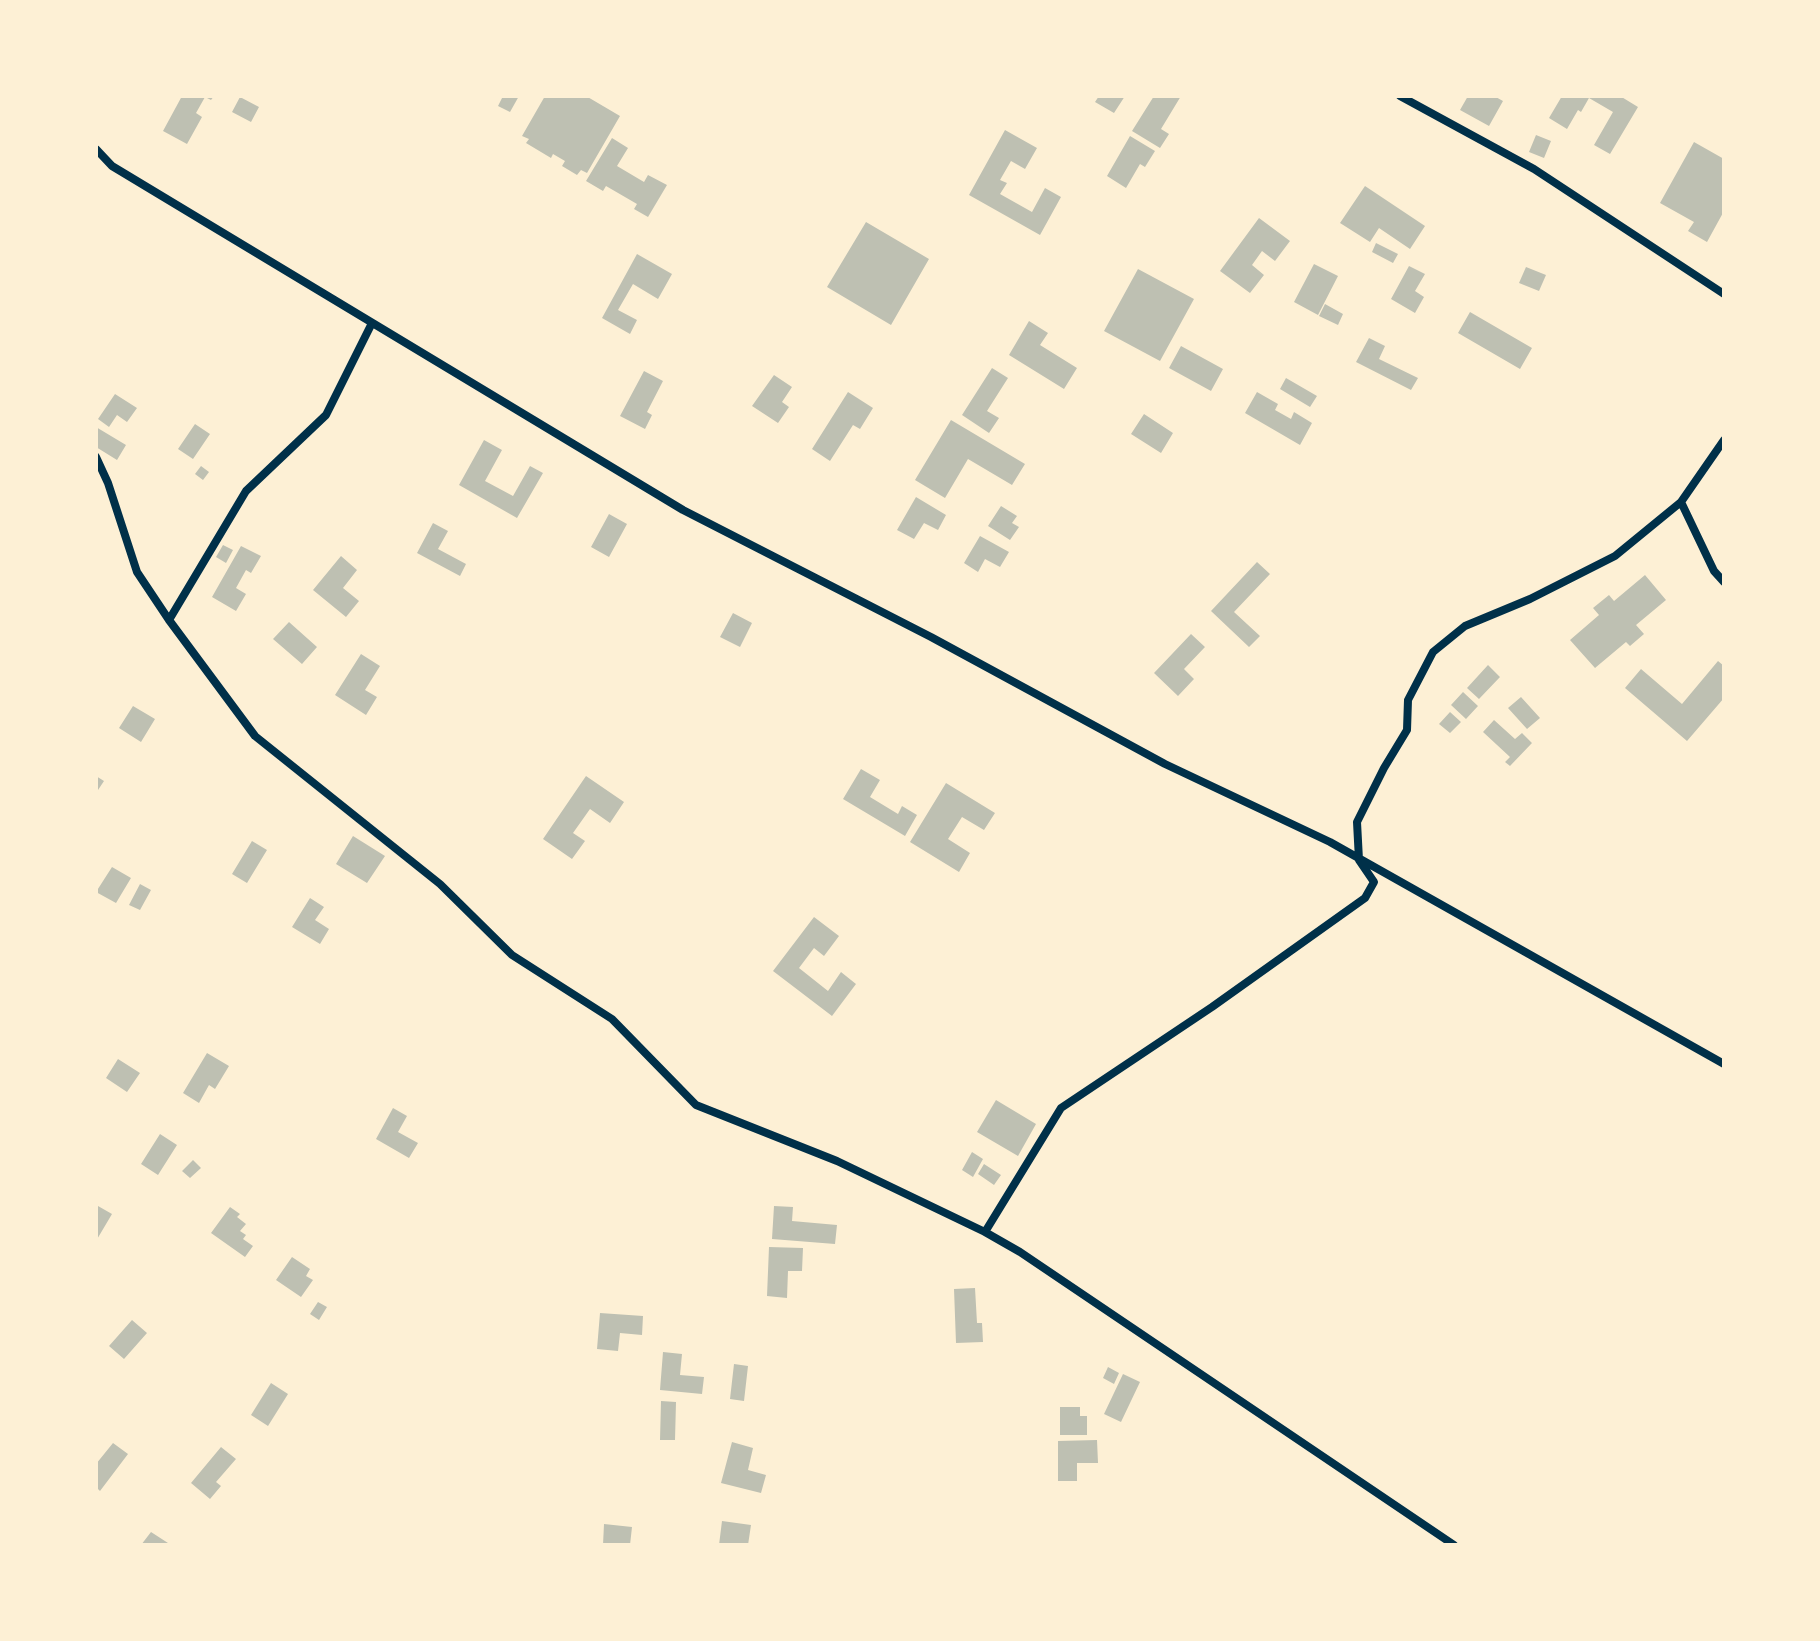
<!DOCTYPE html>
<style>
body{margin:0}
#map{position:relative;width:1820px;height:1641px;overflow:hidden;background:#fdf0d5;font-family:"Source Sans 3",sans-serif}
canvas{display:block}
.frame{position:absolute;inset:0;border:98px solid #fdf0d5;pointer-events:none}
</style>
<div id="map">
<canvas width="1820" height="1641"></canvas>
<div class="frame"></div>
</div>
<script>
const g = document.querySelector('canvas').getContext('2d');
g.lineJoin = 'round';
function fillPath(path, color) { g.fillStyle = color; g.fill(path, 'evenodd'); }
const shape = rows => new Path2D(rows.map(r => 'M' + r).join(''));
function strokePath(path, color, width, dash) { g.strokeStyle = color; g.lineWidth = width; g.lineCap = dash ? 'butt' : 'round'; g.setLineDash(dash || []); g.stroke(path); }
const building = shape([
 [182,96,214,96,211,100,205,97,196,113,202,117,187,144,163,131],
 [503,96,519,96,510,112,498,106],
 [545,96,586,96,620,116,587,173,581,170,577,175,562,166,565,161,553,154,551,158,526,143,529,139,522,136],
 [1099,96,1125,96,1114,113,1095,102],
 [1154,96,1181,96,1161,129,1169,134,1160,148,1132,131],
 [1468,96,1494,96,1503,101,1489,126,1460,110],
 [1562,96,1620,96,1638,107,1610,154,1594,145,1613,112,1589,98,1581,112,1578,110,1567,129,1549,118],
 [240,97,259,107,251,122,232,112],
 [1005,130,1037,148,1025,169,1011,161,1000,180,1007,183,1000,194,1032,212,1045,188,1061,197,1040,235,969,195],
 [1536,135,1551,141,1544,158,1529,152],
 [1130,136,1155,151,1145,167,1140,164,1126,188,1107,176],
 [612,138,628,148,617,166,644,182,648,175,667,185,648,217,634,209,637,204,606,186,603,191,586,181],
 [1694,142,1724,159,1724,211,1707,242,1688,231,1694,222,1660,203],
 [1365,186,1425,226,1410,249,1379,228,1370,242,1340,223],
 [1259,218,1290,241,1275,261,1262,251,1252,265,1264,275,1250,293,1220,271],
 [866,222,929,259,891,325,827,287],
 [1376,243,1398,254,1393,263,1372,252],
 [637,254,672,274,658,299,633,284,618,310,637,320,630,334,602,318],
 [1314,264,1338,276,1318,315,1294,302],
 [1409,266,1425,274,1415,291,1424,297,1415,313,1391,299],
 [1526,267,1546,275,1539,291,1519,283],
 [1138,269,1194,299,1160,361,1104,331],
 [1325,304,1343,314,1338,325,1319,316],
 [1470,312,1532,348,1520,369,1458,333],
 [1029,321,1048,333,1040,345,1077,368,1064,389,1009,355],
 [1369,338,1385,346,1379,359,1418,378,1411,390,1356,362],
 [1181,346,1223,369,1211,391,1169,368],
 [992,368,1008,378,987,411,999,418,989,433,962,415],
 [644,371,663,381,647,412,652,415,645,429,620,416],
 [774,375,792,387,782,402,789,407,778,423,752,406],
 [1286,378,1317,396,1310,407,1280,389],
 [848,392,873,408,860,429,853,425,830,461,812,449],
 [1257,392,1278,404,1275,410,1291,419,1294,412,1312,423,1300,445,1245,413],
 [115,394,137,408,127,422,117,415,109,427,98,419],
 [1144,414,1173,433,1161,453,1131,434],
 [951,420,1025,464,1012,485,968,459,945,498,915,480],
 [195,424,210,434,193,459,178,449],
 [96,427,126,445,117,460,96,447],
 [484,440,502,450,485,481,513,496,530,466,543,473,517,518,459,485],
 [201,466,209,472,203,480,195,474],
 [916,497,946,515,938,530,924,523,914,539,897,530],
 [1001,506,1017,516,1012,523,1019,527,1010,540,988,526],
 [609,514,627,524,609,557,591,547],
 [433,523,448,531,438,549,466,564,460,576,417,553],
 [980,536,1009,552,1000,567,985,559,978,572,964,563],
 [223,545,233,550,226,563,216,557],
 [241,546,261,556,251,573,246,570,236,588,246,594,236,611,212,597],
 [341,556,357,570,343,588,359,601,346,617,313,590],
 [1257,562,1270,574,1234,612,1260,636,1249,647,1211,611],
 [1645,575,1666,600,1636,625,1644,634,1630,646,1626,642,1595,668,1570,640,1599,615,1593,608,1609,595,1614,601],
 [733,613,752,623,740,647,720,637],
 [289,622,317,647,302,664,273,639],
 [1191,634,1205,647,1184,669,1194,679,1178,696,1154,673],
 [361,654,380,666,365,690,377,697,366,715,335,695],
 [1718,661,1724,666,1724,698,1687,741,1625,688,1641,669,1682,704],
 [1488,665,1500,677,1479,699,1467,688],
 [1463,692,1478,706,1466,719,1451,705],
 [1521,697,1540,718,1527,729,1508,708],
 [133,706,155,719,141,742,119,728],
 [1450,712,1461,722,1450,733,1439,724],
 [1494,720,1515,739,1522,733,1532,743,1510,766,1505,762,1510,757,1483,732],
 [861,769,880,780,870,797,898,814,902,806,917,815,905,836,843,799],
 [96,776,104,781,96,793],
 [586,776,624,802,610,823,590,809,573,833,585,841,572,859,543,839],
 [946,783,995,813,984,830,962,817,948,839,970,853,959,872,910,842],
 [353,836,385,856,367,883,336,864],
 [252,841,267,850,247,883,232,874],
 [112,867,131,878,116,903,96,892],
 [140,884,151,890,140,910,129,905],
 [310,898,324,907,315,920,329,929,320,944,292,927],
 [814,917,839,936,824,956,814,948,799,968,828,991,841,972,856,984,832,1016,773,971],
 [207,1053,229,1066,215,1089,209,1085,199,1103,183,1093],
 [118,1059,140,1073,127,1092,106,1078],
 [996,1100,1036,1124,1018,1156,977,1132],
 [393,1108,407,1116,398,1132,418,1143,409,1158,376,1139],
 [160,1134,177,1145,158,1175,141,1164],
 [972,1152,983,1159,973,1177,962,1170],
 [193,1160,201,1168,190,1178,182,1171],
 [984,1164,1001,1175,994,1185,978,1174],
 [98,1206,112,1214,96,1241,96,1210],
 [774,1206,793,1207,792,1221,837,1225,835,1244,772,1239],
 [230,1207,240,1214,237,1217,246,1224,240,1231,246,1235,243,1239,253,1246,245,1257,211,1233],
 [769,1247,803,1248,802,1271,788,1271,787,1298,767,1296],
 [292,1257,310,1269,306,1276,313,1280,301,1297,276,1280],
 [975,1288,977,1323,982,1323,983,1342,956,1343,954,1289],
 [318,1302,327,1307,319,1320,310,1314],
 [600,1313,643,1316,642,1335,620,1333,618,1351,597,1349],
 [132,1320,147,1333,124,1359,109,1346],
 [663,1352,682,1354,680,1375,704,1377,702,1394,660,1390],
 [734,1364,748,1366,744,1401,730,1399],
 [1108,1367,1119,1373,1114,1384,1103,1378],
 [1123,1374,1140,1382,1121,1422,1104,1414],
 [271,1383,288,1394,268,1426,251,1415],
 [661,1401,676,1402,675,1440,660,1440],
 [1060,1407,1080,1407,1080,1416,1087,1416,1087,1435,1060,1435],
 [1097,1440,1098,1463,1077,1463,1077,1481,1058,1481,1058,1441],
 [732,1442,753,1448,748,1470,766,1475,761,1493,721,1483],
 [113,1443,128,1454,100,1491,96,1487,96,1464],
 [221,1447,236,1459,216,1482,221,1486,210,1499,191,1483],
 [722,1521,751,1525,748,1545,719,1545],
 [604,1524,632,1527,630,1545,603,1545],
 [151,1532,168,1543,167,1545,141,1545]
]);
const minor = shape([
 [1400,96,1534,169,1724,294],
 [96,149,112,166,683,510,931,637,1165,764,1330,842,1724,1064],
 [96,457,108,483,137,572,169,620,255,736,440,884,512,955,612,1019,696,1105,837,1161,985,1232,1020,1252,1454,1545],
 [1681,502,1714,571,1724,582],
 [169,620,246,491,326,415,372,323],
 [985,1232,1061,1108,1212,1007,1365,898,1374,882,1359,860,1357,822,1384,768,1407,730,1408,700,1433,652,1465,626,1530,599,1615,556,1681,502,1724,440]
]);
fillPath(building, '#bec0b2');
strokePath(minor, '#003049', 8);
</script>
